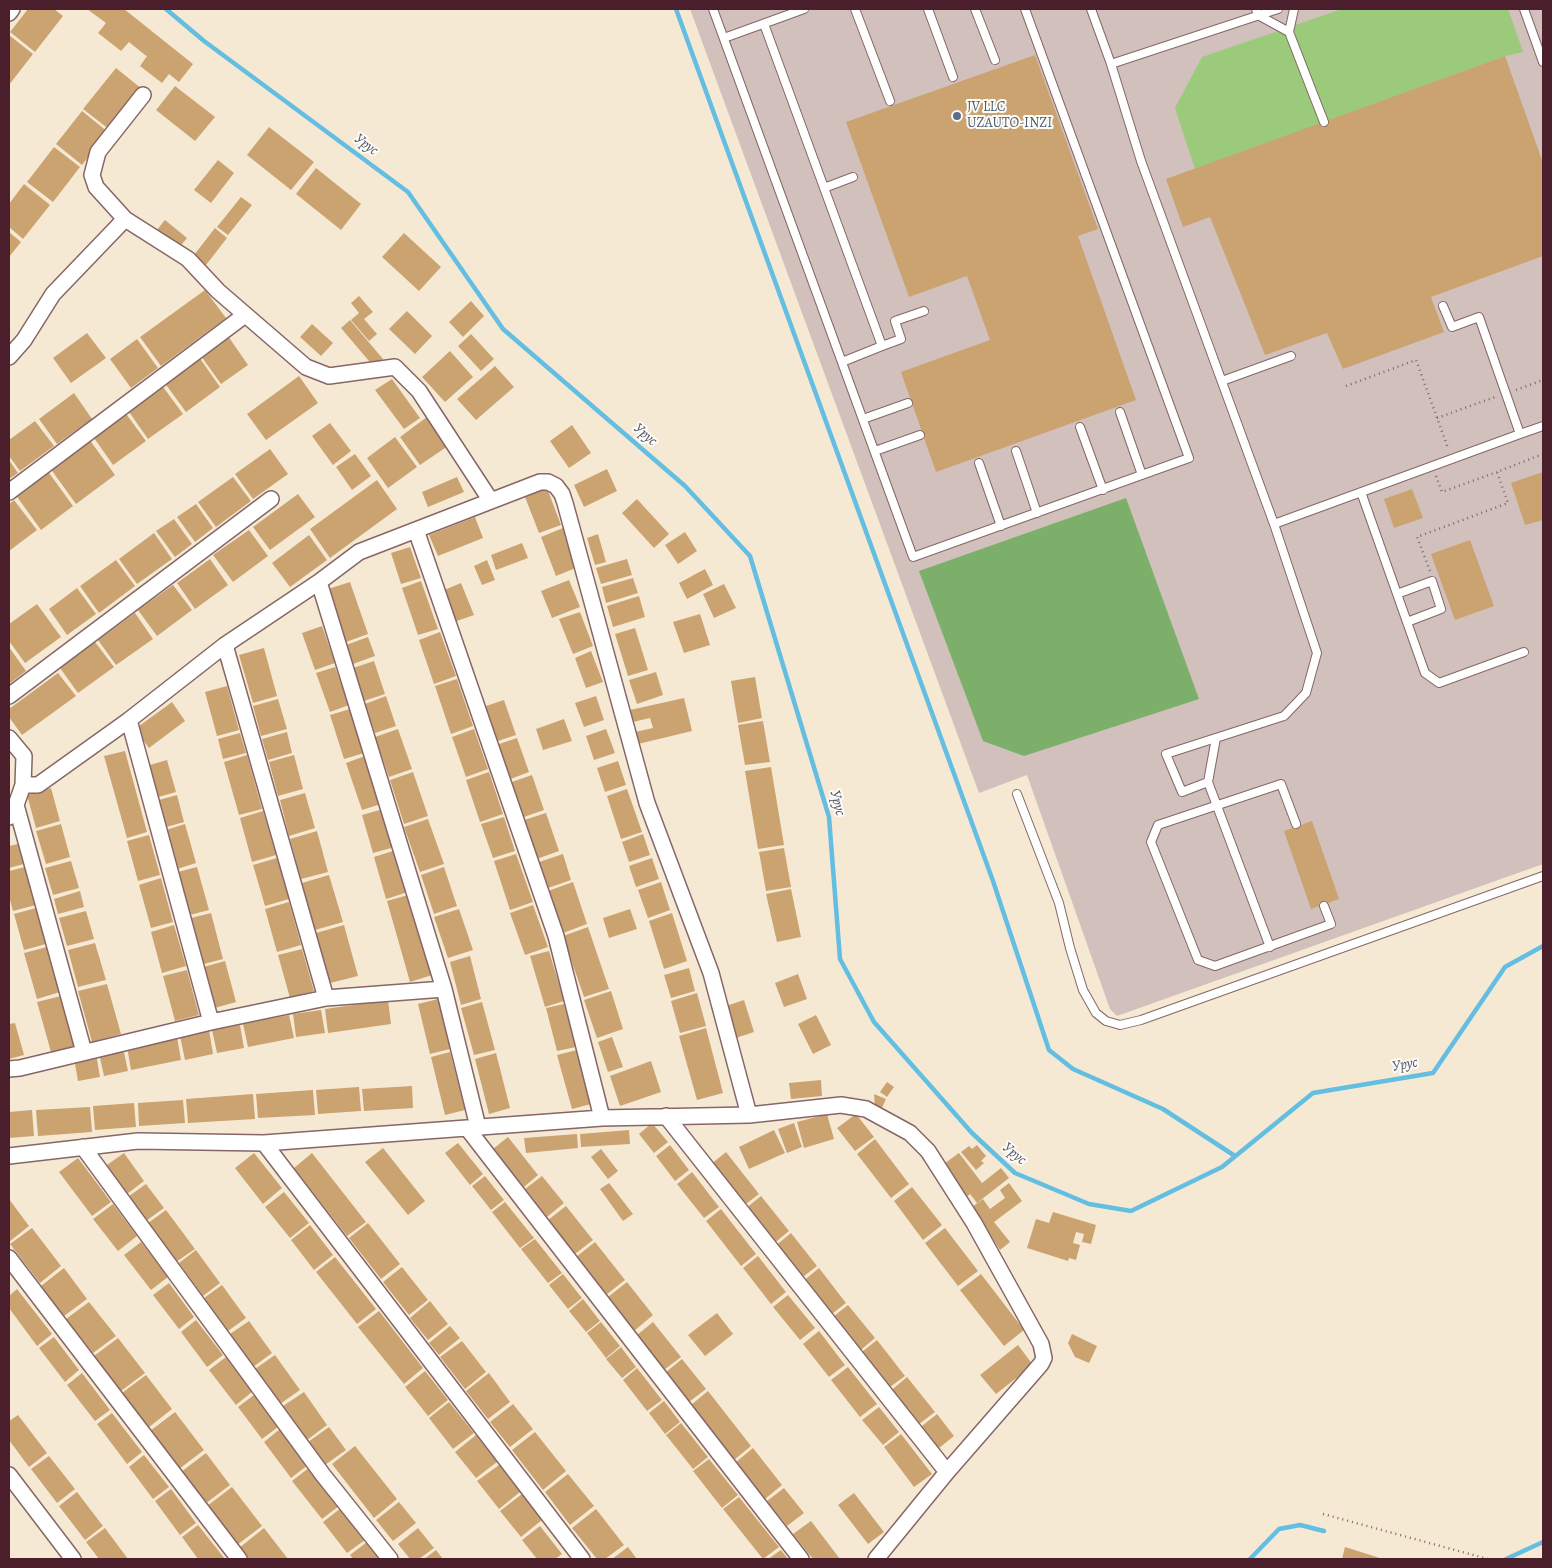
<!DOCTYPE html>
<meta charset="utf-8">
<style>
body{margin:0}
#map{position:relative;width:1552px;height:1568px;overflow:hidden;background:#f6e9d4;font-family:Alegreya,serif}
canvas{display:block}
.frame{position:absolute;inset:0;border:10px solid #4a1f2b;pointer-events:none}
</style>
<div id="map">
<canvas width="1552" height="1568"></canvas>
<div class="frame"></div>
</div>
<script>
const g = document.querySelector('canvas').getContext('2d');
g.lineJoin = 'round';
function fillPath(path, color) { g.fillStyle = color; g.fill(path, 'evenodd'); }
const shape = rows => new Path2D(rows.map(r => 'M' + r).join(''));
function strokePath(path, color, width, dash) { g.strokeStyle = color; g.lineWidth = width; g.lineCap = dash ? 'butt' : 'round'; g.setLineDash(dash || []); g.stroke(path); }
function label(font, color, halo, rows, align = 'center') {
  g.font = font + ' Alegreya,serif'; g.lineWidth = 4; g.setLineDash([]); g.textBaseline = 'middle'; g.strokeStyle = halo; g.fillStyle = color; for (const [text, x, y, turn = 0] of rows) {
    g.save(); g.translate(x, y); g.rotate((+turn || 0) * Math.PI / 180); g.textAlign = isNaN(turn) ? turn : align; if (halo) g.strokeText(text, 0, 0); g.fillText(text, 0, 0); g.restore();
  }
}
const industrial = shape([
 [690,9,1543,9,1543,864,1117,1016,1110,1009,1027,775,979,793]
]);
const green = shape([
 [1342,9,1508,9,1523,52,1505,56,1195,169,1175,108,1202,57]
]);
const forest = shape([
 [1126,498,1199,699,1024,756,983,741,919,571]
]);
const stream = shape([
 [166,9,204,41,408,192,503,329,685,486,750,556,829,817,840,959,874,1022,972,1133,1015,1173,1089,1204,1131,1211,1222,1167,1313,1093,1433,1073,1505,967,1543,946],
 [676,9,993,881,1049,1050,1073,1069,1163,1109,1235,1156],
 [1250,1559,1279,1529,1300,1525,1324,1531],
 [1506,1559,1543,1542]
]);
const building = shape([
 [28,9,54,9,63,16,35,52,10,32],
 [87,9,124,9,193,64,179,82,169,74,162,83,140,66,147,56,145,55,129,42,121,51,98,33,106,23],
 [9,35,33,54,9,85],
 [1035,55,1098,229,1078,236,1136,400,936,472,901,372,990,340,967,276,909,297,846,122],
 [1505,56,1543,163,1543,256,1431,297,1444,332,1343,369,1327,333,1265,355,1210,217,1183,227,1166,179],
 [116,68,142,89,110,130,83,109],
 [175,86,215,117,195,141,156,110],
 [82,111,108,132,82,165,56,144],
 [269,127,314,162,291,190,247,155],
 [54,147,80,167,53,202,27,182],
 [218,160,234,173,211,203,194,190],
 [316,168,361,204,341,230,296,194],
 [24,184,50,205,23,239,9,227,9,204],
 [241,197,252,205,228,235,217,227],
 [165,220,187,238,178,249,156,231],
 [215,228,227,238,206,265,194,255],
 [9,232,21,242,9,257],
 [404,233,441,267,419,291,382,257],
 [205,290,226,318,161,366,140,337],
 [359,296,373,312,364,319,377,334,369,341,351,320,359,313,351,303],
 [471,301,484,316,463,337,449,322],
 [407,311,432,336,415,354,389,329],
 [350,320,383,359,374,367,341,328],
 [312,324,333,343,321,356,300,337],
 [87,333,106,358,71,383,53,358],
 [471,334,494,359,481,371,458,346],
 [228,336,248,365,221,384,201,356],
 [137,339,158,368,131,388,110,359],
 [450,351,473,377,445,402,422,377],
 [199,357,220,387,186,412,164,382],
 [495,366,514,387,476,420,457,399],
 [299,376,318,403,266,440,247,414],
 [392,379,420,418,404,429,375,390],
 [161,384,183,414,148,439,127,409],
 [74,393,92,419,57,444,39,419],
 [124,411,146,441,113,465,92,435],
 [427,417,448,446,420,465,400,437],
 [35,421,54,446,20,471,9,456,9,440],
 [330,423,351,451,333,465,312,436],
 [572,425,591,453,569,468,550,441],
 [395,437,417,467,388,488,367,458],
 [89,439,115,475,76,504,50,468],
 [270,449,288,474,253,499,235,474],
 [355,454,371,476,352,490,336,467],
 [9,460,18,473,9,479],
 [607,469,617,491,584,507,574,485],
 [47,470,73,506,41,530,15,494],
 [1543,472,1543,520,1525,525,1511,483],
 [233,477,251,501,216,527,198,502],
 [457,477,464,492,428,507,422,492],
 [377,480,397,509,330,558,310,529],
 [547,488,561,525,539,533,525,497],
 [1412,489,1423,518,1394,528,1384,499],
 [298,494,315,517,270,550,253,527],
 [637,499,669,534,654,548,622,513],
 [14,500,37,530,9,551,9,504],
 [196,504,213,528,195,542,177,517],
 [475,517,483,538,438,556,429,535],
 [174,519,192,544,175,557,156,531],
 [563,528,578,567,556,576,541,537],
 [249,530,268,556,233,582,213,555],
 [685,532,697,551,678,564,665,545],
 [154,533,172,559,137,584,119,559],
 [598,534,606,562,595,565,587,538],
 [309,535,327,560,290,587,272,563],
 [1470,540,1494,606,1455,620,1431,554],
 [522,543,528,558,496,570,491,555],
 [410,547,421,578,401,584,391,553],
 [210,559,228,585,195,609,177,583],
 [627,559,632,575,601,584,596,568],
 [116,560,135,586,99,613,80,586],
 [487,560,495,580,482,585,474,566],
 [705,569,713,585,687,599,679,583],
 [633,578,638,593,606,603,602,587],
 [569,580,580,607,552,618,541,591],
 [421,581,438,629,418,635,402,588],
 [350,582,368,634,346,642,328,589],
 [461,583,474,615,454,622,442,591],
 [724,584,736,608,714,618,703,594],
 [173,585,192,610,157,636,138,610],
 [77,588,96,614,67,635,49,609],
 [639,596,645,617,613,627,607,606],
 [37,604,61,637,25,663,9,641,9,624],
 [580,612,593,646,573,654,559,619],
 [135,613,153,639,116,665,98,640],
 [700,614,710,645,684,653,673,622],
 [322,626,335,663,315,670,302,633],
 [635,628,648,670,628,676,615,634],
 [440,632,456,676,434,684,419,640],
 [368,637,375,656,353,664,346,645],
 [95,642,114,667,78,693,60,668],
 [9,647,26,671,9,684],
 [264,648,277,696,253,703,239,655],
 [591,651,603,682,586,688,575,658],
 [374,661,385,694,364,701,353,668],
 [335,667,349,705,330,712,316,673],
 [656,672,663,695,637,704,629,680],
 [58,673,76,696,22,735,9,717,9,709],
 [755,677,762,718,738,723,731,681],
 [457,679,473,726,451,734,435,686],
 [227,686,239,730,217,736,205,692],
 [386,696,396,726,375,733,365,704],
 [596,696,604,720,584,727,575,703],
 [684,698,692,731,638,744,635,732,653,728,650,718,633,722,630,710],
 [278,699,287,729,261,736,253,706],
 [504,700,516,735,495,742,483,707],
 [172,702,185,721,149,748,135,729],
 [350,709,364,753,344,759,330,715],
 [564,719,572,741,543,750,536,729],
 [763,721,770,762,745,765,738,725],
 [398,729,412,769,389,777,375,737],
 [474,729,488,769,466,777,452,737],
 [606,729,615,753,594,760,586,736],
 [287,732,292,753,268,760,262,739],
 [240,733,246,753,223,759,218,739],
 [517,738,529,772,508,780,496,745],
 [125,751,147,832,127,838,104,756],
 [247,755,262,809,239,815,224,762],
 [294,755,303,789,278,796,269,762],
 [365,756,381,804,362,810,346,763],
 [167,760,176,792,155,798,146,766],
 [618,761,626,785,605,792,597,768],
 [771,767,784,845,758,849,745,771],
 [413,772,428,816,404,824,390,780],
 [489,772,503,814,480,822,466,780],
 [532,775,544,810,521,818,509,783],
 [51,788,60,821,36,828,27,795],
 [627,789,642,832,621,839,607,796],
 [305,793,315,828,289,836,280,800],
 [177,795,184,822,163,828,155,801],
 [383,809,395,847,373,853,362,815],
 [263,811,276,855,252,862,240,818],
 [546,813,559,851,534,860,521,821],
 [504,817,515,851,493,858,481,824],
 [428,819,444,864,420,872,404,827],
 [1312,821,1339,899,1311,909,1284,831],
 [61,824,70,857,46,864,36,831],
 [185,824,196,863,174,870,163,831],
 [317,831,328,872,301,879,290,839],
 [643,834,650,855,629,862,622,842],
 [149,835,160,875,138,881,127,841],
 [18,844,24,864,9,868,9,846],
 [784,848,791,887,766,891,759,852],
 [396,850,408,892,386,899,374,857],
 [516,854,533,902,510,910,494,861],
 [563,854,571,880,548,888,539,862],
 [277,858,289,899,265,906,253,865],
 [652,858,659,879,636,887,629,866],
 [71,861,79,888,53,895,45,868],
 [25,867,36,905,13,911,9,896,9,871],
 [197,867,209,910,186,916,174,873],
 [444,867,457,906,434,914,421,875],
 [329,875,343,922,315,930,302,883],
 [161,878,173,922,151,928,139,885],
 [573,882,587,924,563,933,548,891],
 [661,882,670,910,648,918,638,890],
 [791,889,801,937,777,942,766,894],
 [80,891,84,907,58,914,54,899],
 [408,895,432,975,410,982,387,901],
 [289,902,301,945,277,952,265,909],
 [533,905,548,947,525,955,510,913],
 [36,908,46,944,24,950,14,914],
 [459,909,473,950,448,958,434,917],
 [630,909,637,929,609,938,603,918],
 [86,911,94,939,67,946,59,918],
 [211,913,223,959,200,965,187,919],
 [672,913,687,961,664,969,649,921],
 [174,925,186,966,162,973,151,932],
 [344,925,358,976,330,983,316,933],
 [588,927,609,989,584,997,563,936],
 [95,943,106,980,78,987,68,950],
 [47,947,60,992,37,999,24,953],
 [302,949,314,991,290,998,278,955],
 [549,951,564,1001,545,1007,530,956],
 [470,956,481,999,461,1005,450,962],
 [225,961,236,1002,211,1009,200,968],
 [689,968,695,991,671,998,664,975],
 [187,970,199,1015,175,1021,163,976],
 [798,974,807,999,784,1007,775,983],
 [107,984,121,1034,92,1042,78,991],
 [611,991,623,1029,597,1038,584,1000],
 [697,993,706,1026,680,1033,671,1001],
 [61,996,75,1046,51,1052,37,1002],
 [438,999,450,1049,430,1054,418,1004],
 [388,1000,391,1024,328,1033,325,1009],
 [744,1000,754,1032,736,1038,726,1006],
 [482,1002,495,1050,474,1055,461,1008],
 [564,1004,576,1047,557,1051,546,1008],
 [321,1010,325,1033,296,1037,293,1014],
 [289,1015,294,1038,248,1047,243,1024],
 [816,1015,831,1045,813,1054,798,1024],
 [15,1023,24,1055,9,1059,9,1024],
 [240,1025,244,1048,217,1053,212,1030],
 [706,1028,723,1093,697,1100,679,1036],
 [209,1030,213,1054,185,1060,180,1036],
 [177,1037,181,1060,131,1070,127,1047],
 [612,1037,623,1067,608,1072,598,1042],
 [123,1048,128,1071,104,1076,99,1053],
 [577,1050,591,1104,572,1109,557,1055],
 [450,1052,465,1110,445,1115,431,1057],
 [496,1053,510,1108,489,1114,475,1059],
 [96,1054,100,1077,78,1081,74,1058],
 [651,1061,661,1092,620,1106,610,1076],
 [821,1080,822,1096,791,1099,789,1083],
 [887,1082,894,1087,887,1097,880,1092],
 [412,1086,413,1108,364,1111,362,1089],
 [359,1087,361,1111,318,1114,316,1090],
 [313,1090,315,1115,258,1118,256,1094],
 [253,1094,255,1119,188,1123,186,1099],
 [874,1094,886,1099,881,1110,875,1108],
 [183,1100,185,1123,139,1126,138,1103],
 [134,1103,136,1127,95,1130,93,1106],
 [90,1107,92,1132,38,1136,36,1110],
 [32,1110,34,1136,9,1138,9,1112],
 [827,1114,834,1139,804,1148,797,1122],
 [856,1114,874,1137,855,1151,837,1128],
 [652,1123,668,1142,654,1153,639,1134],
 [794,1123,802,1147,787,1153,778,1129],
 [629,1130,630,1144,581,1147,580,1134],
 [774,1130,785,1153,749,1169,739,1147],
 [577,1134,578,1148,526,1153,524,1138],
 [508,1137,538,1175,524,1187,493,1149],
 [875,1139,909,1184,891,1198,857,1154],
 [458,1143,483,1174,470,1185,445,1153],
 [670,1145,689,1170,675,1181,656,1156],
 [977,1145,986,1156,981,1161,984,1163,976,1170,961,1152,969,1146,972,1149],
 [383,1148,425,1201,408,1215,365,1162],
 [601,1149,618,1171,608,1179,591,1157],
 [726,1152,759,1194,742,1207,710,1165],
 [124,1153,144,1181,127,1194,107,1165],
 [254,1153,282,1188,263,1204,235,1168],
 [312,1153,366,1222,347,1236,294,1168],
 [959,1153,982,1183,1001,1168,1009,1178,977,1203,970,1194,965,1198,941,1166],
 [78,1158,111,1202,92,1216,59,1172],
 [692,1172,719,1207,704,1218,677,1184],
 [485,1176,504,1200,491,1210,472,1186],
 [542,1176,564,1203,547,1217,525,1189],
 [609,1183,633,1214,623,1221,600,1189],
 [1009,1183,1022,1201,994,1222,1010,1242,1000,1250,972,1207,983,1199,990,1209,1005,1198,1000,1190],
 [146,1184,164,1208,146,1221,129,1196],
 [912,1187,942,1225,923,1240,894,1201],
 [284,1192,309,1223,290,1238,265,1207],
 [761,1196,789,1231,772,1245,745,1209],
 [9,1199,29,1226,9,1242],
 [505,1202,534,1238,520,1248,492,1212],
 [113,1204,137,1236,118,1251,93,1219],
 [566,1206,593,1240,575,1254,548,1220],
 [721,1209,756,1254,741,1266,706,1221],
 [166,1210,195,1249,176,1262,148,1223],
 [1053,1212,1096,1225,1091,1244,1082,1242,1084,1234,1076,1232,1073,1243,1080,1245,1076,1260,1069,1258,1068,1261,1027,1248,1036,1219,1049,1223],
 [368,1223,400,1264,381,1279,349,1238],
 [310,1225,333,1255,314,1270,291,1240],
 [32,1228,61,1266,40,1283,10,1244],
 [945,1228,978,1271,958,1286,925,1243],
 [791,1233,817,1266,799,1280,774,1247],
 [535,1239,562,1273,548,1283,521,1249],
 [141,1242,168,1277,151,1290,124,1255],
 [595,1242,625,1280,606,1295,576,1257],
 [196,1250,220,1283,203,1296,179,1263],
 [758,1256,786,1292,771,1304,743,1268],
 [335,1257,376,1309,357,1324,316,1272],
 [402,1267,428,1300,409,1315,383,1282],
 [64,1268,87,1299,64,1316,41,1286],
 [819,1268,846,1303,828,1317,801,1283],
 [563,1274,582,1298,568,1309,549,1285],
 [981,1274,1024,1330,1004,1346,960,1290],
 [627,1282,653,1315,634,1331,608,1297],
 [169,1283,194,1317,179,1329,153,1295],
 [222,1285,246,1318,228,1331,204,1298],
 [17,1289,52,1334,37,1346,9,1308,9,1296],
 [788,1295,815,1328,800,1340,773,1307],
 [583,1299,600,1321,586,1332,569,1311],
 [430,1301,448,1324,428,1340,410,1318],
 [89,1302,116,1336,93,1353,66,1319],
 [848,1305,875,1338,856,1354,829,1320],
 [379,1311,423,1368,404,1384,358,1327],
 [717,1313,733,1334,705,1356,688,1335],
 [196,1320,223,1355,207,1367,181,1332],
 [249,1321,272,1353,253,1367,230,1334],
 [601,1322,620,1346,606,1358,587,1333],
 [653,1322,681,1357,664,1370,637,1335],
 [450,1326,460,1338,439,1355,429,1343],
 [819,1331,845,1365,829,1377,803,1344],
 [1072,1334,1097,1346,1089,1363,1075,1357,1068,1343],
 [54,1337,79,1370,65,1382,39,1348],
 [118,1338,145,1373,121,1391,94,1356],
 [877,1340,905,1376,886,1390,858,1355],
 [462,1341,486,1372,465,1389,440,1357],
 [1018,1345,1033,1365,996,1394,980,1375],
 [621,1347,636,1367,622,1378,606,1359],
 [275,1355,300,1390,280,1404,255,1369],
 [226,1357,252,1392,236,1405,209,1370],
 [682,1359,706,1389,689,1402,666,1372],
 [848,1367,877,1404,860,1417,831,1380],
 [637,1368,662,1400,647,1411,623,1380],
 [425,1371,448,1400,428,1416,405,1387],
 [82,1373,110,1410,95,1421,67,1385],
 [489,1373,510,1402,488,1419,466,1391],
 [146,1375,172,1409,148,1428,122,1393],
 [907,1377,935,1412,915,1427,888,1393],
 [708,1391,751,1446,734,1460,691,1405],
 [304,1392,327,1425,307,1440,283,1406],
 [254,1395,278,1427,262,1439,238,1407],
 [664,1401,680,1422,665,1434,649,1413],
 [449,1402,474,1433,453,1449,429,1418],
 [513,1404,533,1429,510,1447,490,1422],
 [879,1407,899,1432,883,1445,862,1420],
 [175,1412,204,1450,179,1469,150,1431],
 [112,1413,142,1452,127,1464,97,1424],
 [937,1414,954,1436,934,1452,917,1430],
 [18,1415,47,1453,29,1467,9,1440,9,1421],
 [681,1423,708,1457,693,1469,666,1435],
 [329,1427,346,1450,325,1465,308,1442],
 [280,1429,308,1465,291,1478,264,1442],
 [535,1432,566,1471,543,1490,512,1450],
 [901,1434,932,1474,914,1487,884,1447],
 [476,1435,497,1462,476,1478,455,1452],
 [355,1446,397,1499,374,1518,332,1464],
 [753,1448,782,1485,765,1499,736,1462],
 [206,1453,230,1485,205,1504,181,1472],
 [144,1455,169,1487,153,1499,129,1467],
 [49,1456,75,1489,57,1503,31,1469],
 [709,1459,738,1495,722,1508,693,1471],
 [499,1465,520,1492,499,1509,477,1481],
 [310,1467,339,1506,322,1519,292,1481],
 [568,1474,594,1506,570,1525,545,1492],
 [232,1487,262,1526,237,1545,207,1506],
 [784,1488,804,1513,787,1526,767,1501],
 [171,1489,196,1523,180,1535,155,1501],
 [77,1492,103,1526,85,1540,59,1506],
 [854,1493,884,1532,868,1544,838,1505],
 [522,1494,542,1520,521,1537,500,1511],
 [739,1497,779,1547,763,1559,723,1509],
 [399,1502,416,1523,393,1541,376,1520],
 [341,1508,365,1540,347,1553,323,1522],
 [596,1509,624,1545,605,1559,597,1559,572,1528],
 [811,1521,840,1559,813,1559,793,1534],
 [198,1525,225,1559,198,1559,182,1537],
 [540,1526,562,1554,555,1559,537,1559,522,1540],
 [105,1528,128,1559,99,1559,86,1542],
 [264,1528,288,1559,248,1559,239,1548],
 [418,1528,434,1548,419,1559,410,1559,398,1544],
 [367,1542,381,1559,353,1559,350,1555],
 [628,1547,637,1559,612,1559],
 [1345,1547,1383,1559,1342,1559],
 [436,1550,443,1559,424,1559],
 [781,1550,788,1559,768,1559]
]);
const path = shape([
 [1346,386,1416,360,1448,448],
 [1516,390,1543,380],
 [1437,418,1495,397],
 [1436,476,1442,492,1497,472],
 [1430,571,1417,537,1508,503,1497,472,1543,454],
 [1323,1514,1488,1559]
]);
const lane = shape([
 [713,9,913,557,1189,458,1025,9],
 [855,9,890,101],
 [928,9,953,77],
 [975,9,995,60],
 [1091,9,1111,64],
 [1256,9,1258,15,1289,32,1294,9],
 [1524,9,1543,62],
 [764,24,882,346,842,362],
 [1289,32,1324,122],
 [724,38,804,9],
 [824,188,853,177],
 [882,346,901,339,895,321,924,311],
 [1222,381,1291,356],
 [1120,412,1142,475],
 [863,419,908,403],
 [1080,427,1103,490],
 [1520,434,1543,426],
 [875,451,920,435],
 [1016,451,1037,513],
 [979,463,1001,526],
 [1361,492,1425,673,1439,683,1524,652],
 [1274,524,1520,434,1479,317,1452,327,1443,306],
 [1397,594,1432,581,1441,609,1407,622],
 [1216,738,1208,782,1182,792,1166,754,1284,716,1306,693,1317,653,1274,524,1141,161,1111,64,1278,9],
 [1208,782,1270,947],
 [1017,794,1059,903,1070,948,1083,990,1096,1013,1106,1021,1120,1025,1141,1020,1543,876],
 [1296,824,1281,784,1158,825,1151,842,1198,960,1215,966,1331,924,1324,906]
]);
const street = shape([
 [9,13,12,9],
 [143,95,98,152,92,175,96,187,125,219,188,259,218,291,306,367,329,376,395,367,419,391,491,501],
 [9,357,24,340,53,294,125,219],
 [9,492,245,315],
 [416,530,556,936,602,1118],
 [319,582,444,989,478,1127],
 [225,645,326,998],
 [9,696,271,499],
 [129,720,211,1022],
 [9,738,24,756,23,785],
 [16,805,84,1052],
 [9,817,16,805,23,785,38,785,129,720,225,645,319,582,359,552,540,482,548,482,556,486,562,494,565,503,647,803,711,973,749,1115],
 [9,1069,20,1068,211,1022,326,998,444,989],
 [666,1116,947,1472],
 [467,1128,801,1559],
 [264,1143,582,1559],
 [83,1147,323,1475,390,1559],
 [9,1156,138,1141,264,1143,602,1118,749,1115,841,1105,866,1109,910,1133,928,1151,974,1223,1041,1344,1044,1358,1041,1364,947,1472,876,1559],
 [9,1258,239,1559],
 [9,1475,73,1559]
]);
const markers = [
 [957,116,5,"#5c6f8a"]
];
const serviceNames = [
 ["JV LLC",967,108],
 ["UZAUTO-INZI",967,124]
];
const waterNames = [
 ["Урус",366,145,37],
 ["Урус",645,435,41],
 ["Урус",837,803,76],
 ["Урус",1405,1065,-10],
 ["Урус",1014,1154,39]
];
fillPath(industrial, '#d1c0bc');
fillPath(green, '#9bcb7a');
fillPath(forest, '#7caf6a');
strokePath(stream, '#63bee1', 4.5);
fillPath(building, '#cba371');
strokePath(lane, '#866666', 10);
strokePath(street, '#866666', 18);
strokePath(path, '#866666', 2.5, [1, 4]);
strokePath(lane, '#fff', 8);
strokePath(street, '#fff', 15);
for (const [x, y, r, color] of markers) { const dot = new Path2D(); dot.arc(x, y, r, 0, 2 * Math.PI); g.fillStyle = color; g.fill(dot); strokePath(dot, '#fdfcf7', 2); }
label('14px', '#4e5e75', '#fdfcf7', serviceNames, 'left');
label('italic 15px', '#53576b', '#fdfcf7', waterNames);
</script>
